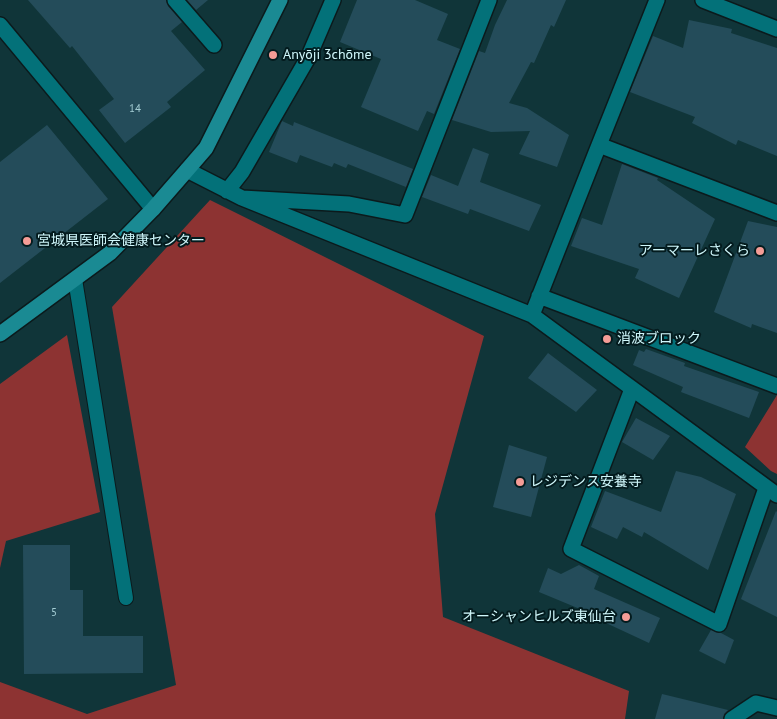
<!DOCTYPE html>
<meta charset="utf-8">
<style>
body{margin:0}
canvas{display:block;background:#103539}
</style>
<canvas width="777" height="719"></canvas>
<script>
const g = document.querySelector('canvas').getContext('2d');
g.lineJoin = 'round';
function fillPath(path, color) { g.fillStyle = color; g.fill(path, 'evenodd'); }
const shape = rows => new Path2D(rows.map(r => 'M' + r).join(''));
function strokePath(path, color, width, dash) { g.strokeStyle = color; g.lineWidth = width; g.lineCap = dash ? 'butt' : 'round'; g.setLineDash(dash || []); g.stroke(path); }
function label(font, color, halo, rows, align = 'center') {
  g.font = font + ' "PT Sans","Noto Sans JP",sans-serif'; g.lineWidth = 4; g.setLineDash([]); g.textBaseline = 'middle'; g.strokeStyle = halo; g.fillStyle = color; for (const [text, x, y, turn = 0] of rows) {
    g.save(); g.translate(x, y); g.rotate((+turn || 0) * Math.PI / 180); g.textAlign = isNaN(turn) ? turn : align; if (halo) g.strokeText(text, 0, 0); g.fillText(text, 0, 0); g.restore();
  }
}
const green = shape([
 [210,200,484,336,435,514,443,617,629,691,625,719,0,719,0,682,87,714,176,685,112,307],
 [67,335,100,512,6,541,0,568,0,384],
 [777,395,777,474,771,471,745,447]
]);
const building = shape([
 [28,0,166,0,168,6,182,22,171,31,205,70,167,102,171,107,125,143,99,110,114,99,72,46,70,48],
 [187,0,208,0,196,10],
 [357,0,415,0,448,14,437,40,460,49,434,114,427,111,418,131,361,107,381,59,340,42],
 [507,0,566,0,554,27,551,25,534,63,531,62,509,103,527,108,569,135,557,167,519,154,530,131,491,132,452,120,479,51,485,53,495,25],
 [689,20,732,29,731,33,777,48,777,156,738,140,736,145,692,123,695,117,630,92,653,36,683,48],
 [282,121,293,126,294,122,413,169,406,187,348,164,346,168,334,163,332,167,300,155,297,163,269,152],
 [47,125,108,199,0,283,0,162],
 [473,148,489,154,480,182,541,205,529,231,470,209,468,214,422,197,431,175,458,186],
 [622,164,658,178,657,180,715,219,679,298,635,278,639,269,571,246,582,218,602,225],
 [748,221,777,227,777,333,752,324,751,328,714,312],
 [646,349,685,363,684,366,759,392,749,418,681,392,683,387,633,365,639,350,644,352],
 [548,353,597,390,576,412,528,378],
 [636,418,670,436,653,460,622,442],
 [509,445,547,457,531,517,493,507],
 [676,471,701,477,736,494,708,570,644,532,642,537,623,527,617,539,591,527,605,491,661,512],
 [776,511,777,512,777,617,741,599],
 [23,545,70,545,70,590,83,590,83,636,143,636,143,673,24,674],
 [579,565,599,576,594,589,660,618,649,643,591,616,592,614,539,592,548,568,561,574],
 [711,630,721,633,734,640,725,664,699,651],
 [662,694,728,710,724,714,723,719,655,719]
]);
const lane = shape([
 [75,279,126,598]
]);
const street = shape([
 [175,0,214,45],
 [703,0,777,29],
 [0,25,153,209],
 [599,145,657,0],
 [187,170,242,198,532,315],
 [227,191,242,172,309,56,333,0],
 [242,198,349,204,405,215,489,0],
 [777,213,599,145,532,315,777,495],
 [539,296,777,386],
 [632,389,571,549,719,624,766,488],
 [732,719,756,703,777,708]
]);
const secondary = shape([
 [0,334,110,253,153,209,187,170,206,148,280,0]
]);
const markers = [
 [273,55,5,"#f59c96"],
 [27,241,5,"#f59c96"],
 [760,251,5,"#f59c96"],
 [607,339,5,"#f59c96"],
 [520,482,5,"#f59c96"],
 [626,617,5,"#f59c96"]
];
const numberNames = [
 ["14",135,109],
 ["5",54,613]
];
const poiNames = [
 ["Anyōji 3chōme",283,55],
 ["宮城県医師会健康センター",37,241],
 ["アーマーレさくら",750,251,"right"],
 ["消波ブロック",617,339],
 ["レジデンス安養寺",530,482],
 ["オーシャンヒルズ東仙台",616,617,"right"]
];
fillPath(green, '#8d3332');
fillPath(building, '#244c5a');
strokePath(lane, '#0b1a1c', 16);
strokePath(street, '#0b1a1c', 18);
strokePath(secondary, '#0b1a1c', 18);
strokePath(lane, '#037179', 14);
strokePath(street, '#037179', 15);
strokePath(secondary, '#1a8a93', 15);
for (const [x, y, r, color] of markers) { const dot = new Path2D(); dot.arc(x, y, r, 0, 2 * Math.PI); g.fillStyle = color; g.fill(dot); strokePath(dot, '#031b1e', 2); }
label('11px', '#a5cdd4', null, numberNames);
label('14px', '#d0f8fc', '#031b1e', poiNames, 'left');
</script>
